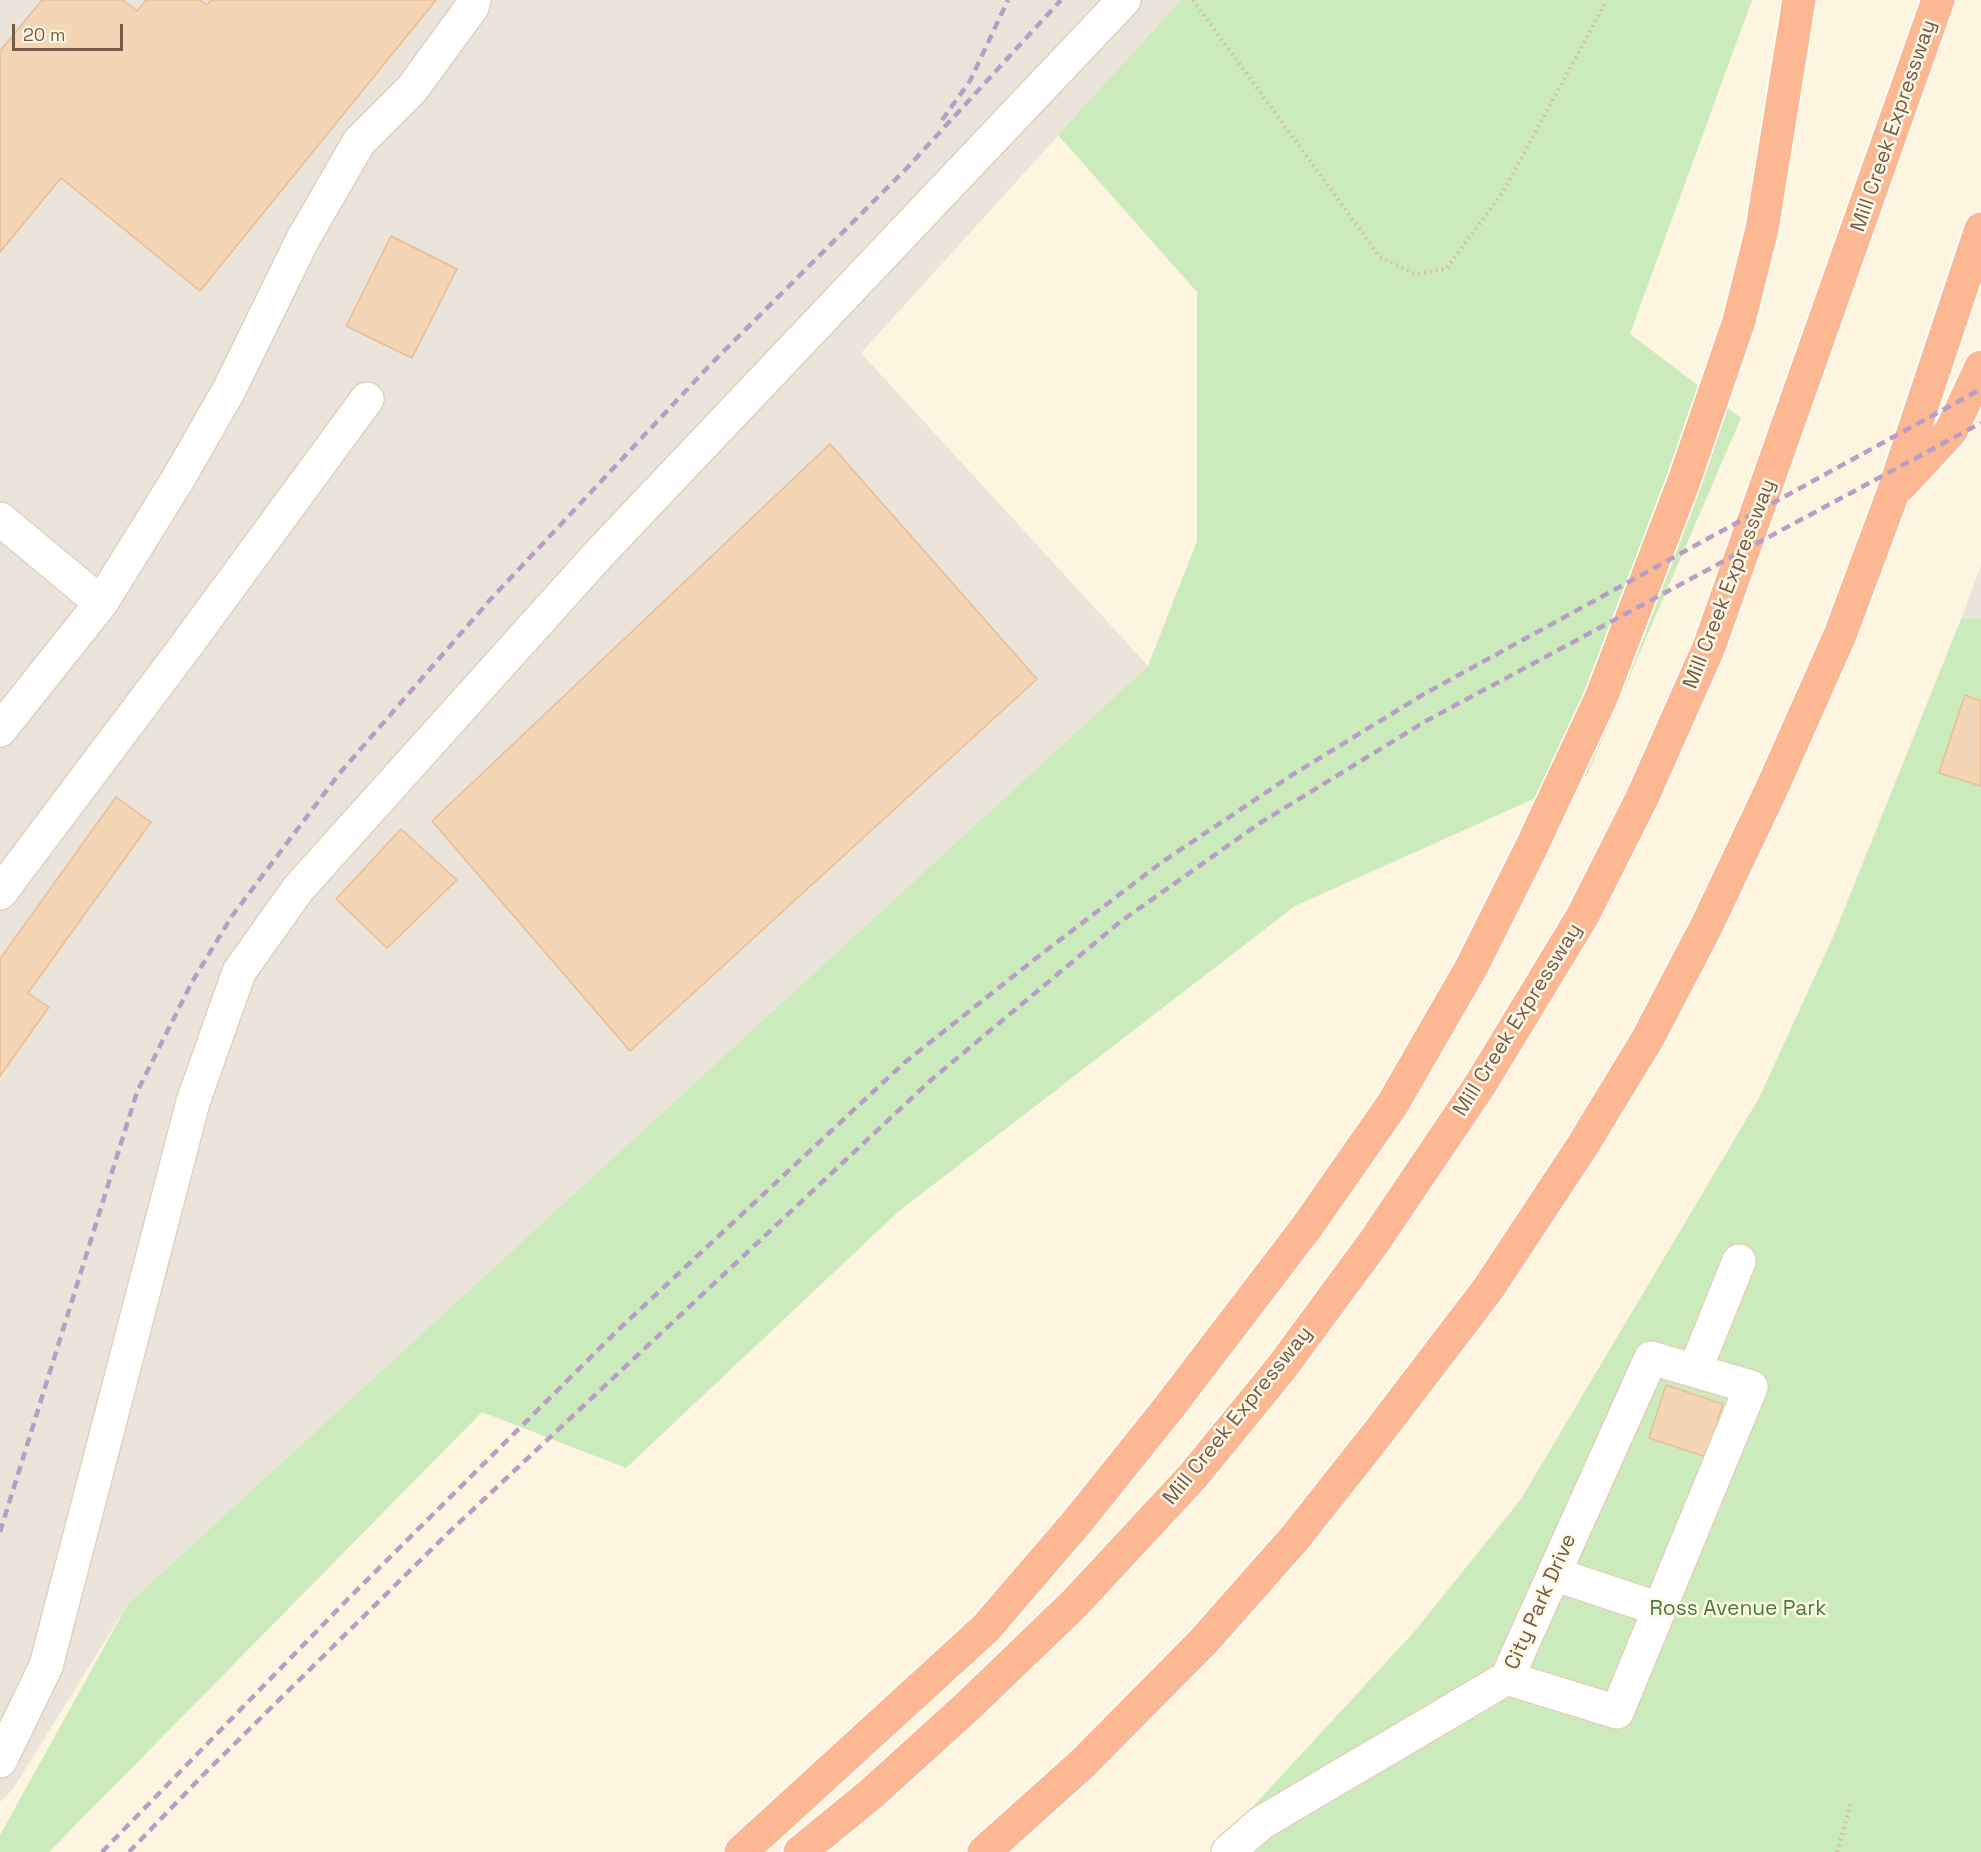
<!DOCTYPE html>
<style>
body{margin:0}
#map{position:relative;width:1981px;height:1852px;overflow:hidden;background:#fdf5df;font-family:"Space Grotesk",sans-serif}
canvas{display:block}
.scale{position:absolute;left:12px;top:24px;width:111px;height:27px;box-sizing:border-box;border:3px solid #755b46;border-top:0;padding-left:8px;font-size:18px;line-height:21px;white-space:nowrap;color:#755b46;-webkit-text-stroke:4px #fff8e6;paint-order:stroke}
</style>
<div id="map">
<canvas width="1981" height="1852"></canvas>
<div class="scale">20 m</div>
</div>
<script>
const g = document.querySelector('canvas').getContext('2d');
g.lineJoin = 'round';
function fillPath(path, color) { g.fillStyle = color; g.fill(path, 'evenodd'); }
const shape = rows => new Path2D(rows.map(r => 'M' + r).join(''));
function strokePath(path, color, width, dash) { g.strokeStyle = color; g.lineWidth = width; g.lineCap = dash ? 'butt' : 'round'; g.setLineDash(dash || []); g.stroke(path); }
function label(font, color, halo, rows, align = 'center') {
  g.font = font + ' "Space Grotesk",sans-serif'; g.lineWidth = 5; g.setLineDash([]); g.textBaseline = 'middle'; g.strokeStyle = halo; g.fillStyle = color; for (const [text, x, y, turn = 0] of rows) {
    g.save(); g.translate(x, y); g.rotate((+turn || 0) * Math.PI / 180); g.textAlign = isNaN(turn) ? turn : align; if (halo) g.strokeText(text, 0, 0); g.fillText(text, 0, 0); g.restore();
  }
}
const industrial = shape([
 [0,0,1181,0,861,353,1148,666,128,1604,13,1789,0,1802],
 [1981,566,1981,618,1961,619]
]);
const green = shape([
 [1181,0,1752,0,1630,334,1741,418,1587,775,1295,906,899,1211,626,1468,482,1412,49,1852,0,1852,0,1835,128,1604,1148,666,1197,541,1197,292,1058,135],
 [1981,618,1981,1852,1211,1852,1414,1632,1521,1499,1759,1098,1833,937,1961,619]
]);
const building = shape([
 [42,0,123,0,137,11,146,0,200,0,207,5,211,0,436,0,200,291,61,178,0,252,0,51,42,0],
 [391,236,457,269,412,358,346,326,391,236],
 [830,444,1037,679,630,1051,432,821,830,444],
 [1965,695,1981,701,1981,786,1939,773,1965,695],
 [116,797,151,822,28,993,49,1007,0,1076,0,959,116,797],
 [401,829,457,880,387,948,336,899,401,829],
 [1666,1385,1723,1404,1706,1457,1649,1438,1666,1385]
]);
const path = shape([
 [1193,0,1380,257,1414,274,1446,269,1503,192,1607,0],
 [1837,1852,1851,1803]
]);
const minor = shape([
 [0,519,101,603],
 [0,730,101,603,178,479,229,390,303,239,359,142,412,89,472,7,474,0],
 [0,893,185,647,367,399],
 [1695,1370,1739,1261],
 [1554,1574,1659,1609],
 [0,1761,46,1666,193,1102,239,972,298,889,598,555,1124,0],
 [1228,1852,1261,1823,1507,1678,1651,1358,1751,1387,1617,1712,1507,1678]
]);
const highway = shape([
 [1900,486,1951,431,1981,367],
 [741,1852,986,1628,1077,1522,1170,1406,1306,1228,1392,1105,1471,968,1531,848,1601,698,1684,481,1739,321,1762,229,1799,0],
 [800,1852,871,1794,969,1705,1075,1603,1193,1476,1282,1367,1374,1242,1480,1085,1582,917,1642,798,1709,647,1938,0],
 [984,1852,1081,1765,1202,1643,1294,1539,1378,1433,1488,1289,1583,1145,1648,1038,1706,927,1772,788,1840,635,1893,493,1981,229]
]);
const rail = shape([
 [942,120,970,81,1008,0],
 [0,1532,137,1092,192,982,232,916,339,774,489,601,711,364,907,168,1061,0],
 [102,1852,347,1600,618,1330,904,1063,1035,959,1162,862,1292,775,1424,694,1981,389],
 [129,1852,204,1774,448,1533,931,1080,1120,922,1260,823,1426,721,1981,423]
]);
const streetNames = [
 ["Mill Creek Expressway",1894,126,-71],
 ["Mill Creek Expressway",1730,584,-69],
 ["Mill Creek Expressway",1518,1020,-58],
 ["Mill Creek Expressway",1238,1416,-51],
 ["City Park Drive",1541,1602,-66]
];
const parkNames = [
 ["Ross Avenue Park",1738,1609]
];
fillPath(industrial, '#ebe4db');
fillPath(green, '#cbebbd');
fillPath(building, '#f4d5b5');
strokePath(building, '#e8bd95', 1.5);
strokePath(minor, '#e2d1bb', 36);
strokePath(highway, '#fff', 36);
strokePath(path, '#d9b899', 4, [1.5, 4.5]);
strokePath(minor, '#fff', 33);
strokePath(highway, '#fbb892', 33);
strokePath(rail, '#b89ec6', 4.5, [9, 6]);
label('21px', '#755b46', '#fff8e6', streetNames);
label('21px', '#497b3d', '#fff8e6', parkNames);
</script>
